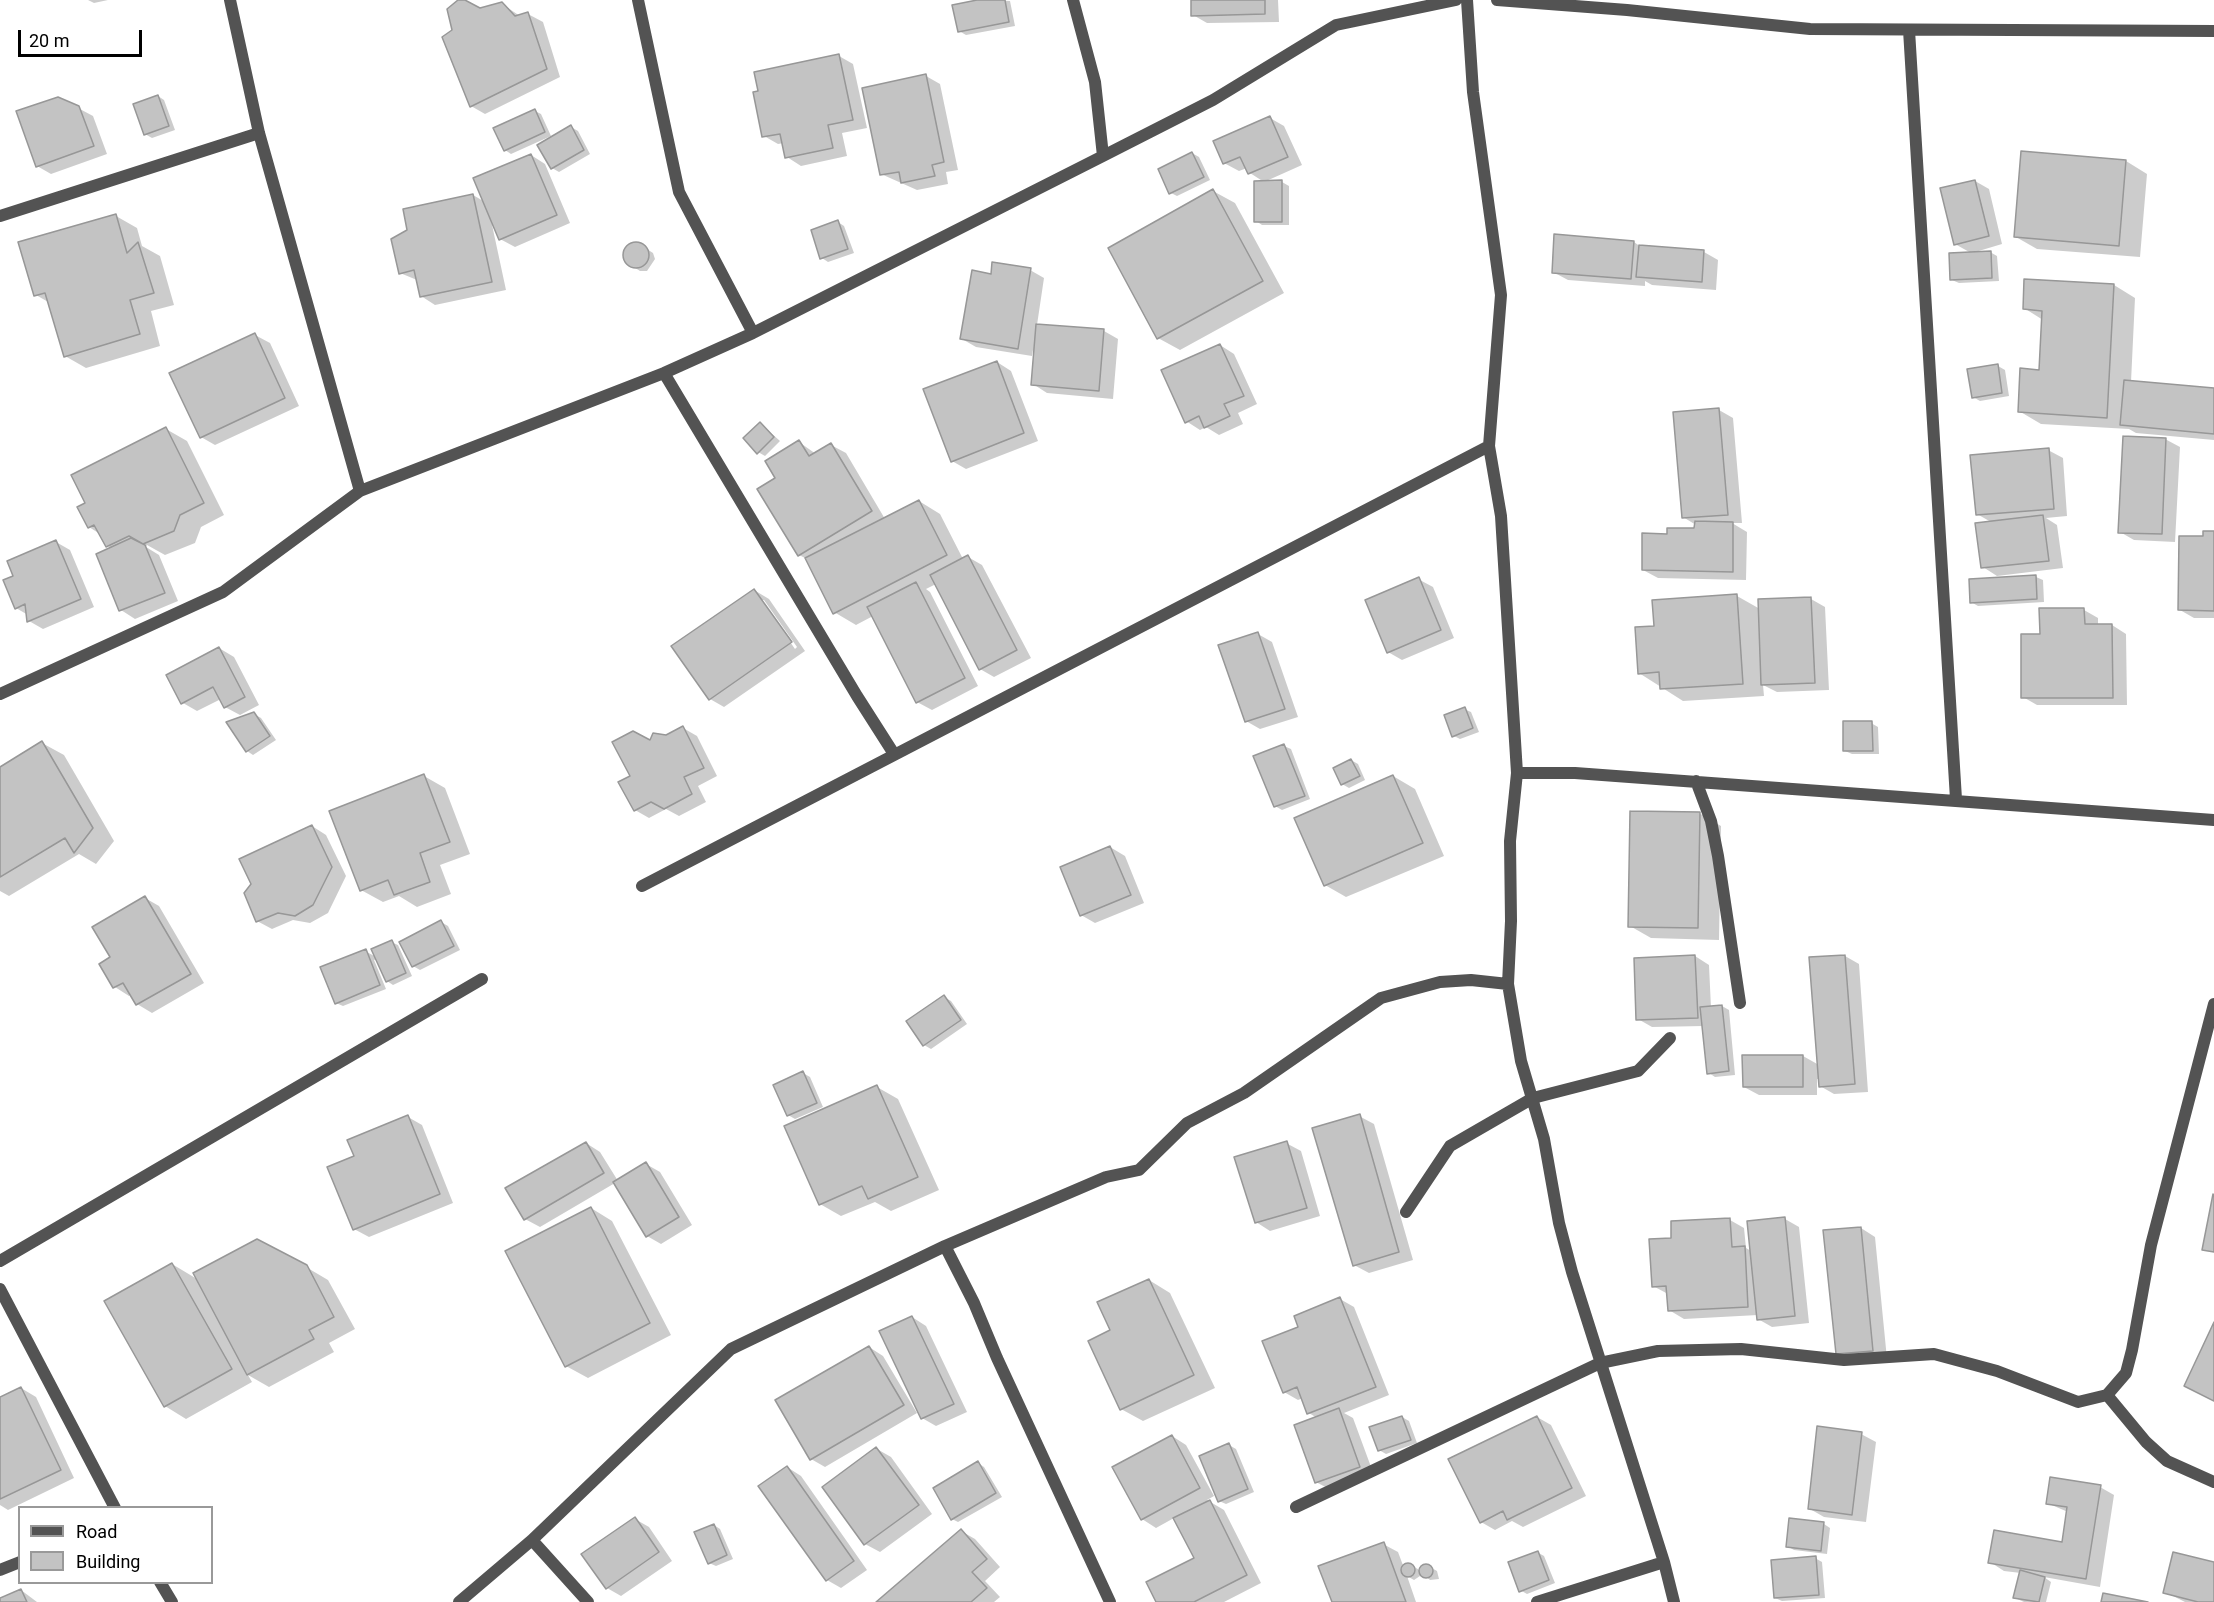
<!DOCTYPE html>
<style>
body{margin:0}
#map{position:relative;width:2214px;height:1602px;overflow:hidden;background:#fff;font-family:Roboto,sans-serif}
canvas{display:block}
.legend{position:absolute;left:18px;top:1506px;width:195px;height:78px;box-sizing:border-box;background:#fff;border:2px solid #999;margin:0;padding:8px 10px;list-style:none;font-size:18px;color:#000}
.legend li{display:flex;align-items:center;gap:12px;height:30px}
.legend b{width:30px;border:2px solid #999}
.scale{position:absolute;left:18px;top:30px;width:124px;height:27px;box-sizing:border-box;border:3px solid #000;border-top:0;padding-left:8px;font-size:18px;line-height:21px;white-space:nowrap;color:#000;-webkit-text-stroke:4px #fff;paint-order:stroke}
</style>
<div id="map">
<canvas width="2214" height="1602"></canvas>
<ul class="legend">
<li><b style="height:8px;background:#535353"></b>Road</li>
<li><b style="height:16px;background:#c3c3c3"></b>Building</li>
</ul>
<div class="scale">20 m</div>
</div>
<script>
const g = document.querySelector('canvas').getContext('2d');
g.lineJoin = 'round';
function fillPath(path, color) { g.fillStyle = color; g.fill(path, 'evenodd'); }
const shape = rows => new Path2D(rows.map(r => 'M' + r).join(''));
function strokePath(path, color, width, dash) { g.strokeStyle = color; g.lineWidth = width; g.lineCap = dash ? 'butt' : 'round'; g.setLineDash(dash || []); g.stroke(path); }
const shadow = shape([
 [88,0,108,0,94,3],
 [460,0,479,9,502,4,520,16,528,14,543,22,560,77,485,114,471,106,453,30],
 [985,0,1010,1,1015,26,966,35,959,31],
 [1192,0,1278,0,1279,22,1207,23,1193,15],
 [839,56,853,64,867,128,842,133,847,156,801,166,787,157,784,143,778,144,764,136],
 [926,76,940,84,958,170,946,172,948,184,917,190,881,174],
 [158,96,164,100,175,130,152,138,145,134],
 [78,108,93,116,107,154,51,174,37,166],
 [535,111,541,114,551,136,511,154,505,150],
 [1270,118,1284,126,1302,165,1264,182,1250,173,1247,168,1239,171,1224,163],
 [571,127,578,131,590,154,559,172,552,168],
 [1192,153,1199,157,1210,180,1177,196,1171,193],
 [531,155,545,164,570,223,515,247,500,239,491,220,506,290,435,305,421,296,417,280,400,273,473,195,485,202],
 [2126,161,2147,174,2140,257,2037,249,2016,237],
 [1975,181,1989,189,2002,244,1972,253,1990,252,1997,256,1999,281,1959,283,1952,280,1971,253,1955,244],
 [1282,182,1289,186,1289,225,1262,225,1256,221,1255,183],
 [1213,191,1235,203,1284,293,1180,350,1158,338],
 [116,216,137,228,142,246,160,256,174,305,151,311,160,346,86,368,65,356,50,303,36,295],
 [838,222,844,226,854,253,828,262,822,258],
 [1634,242,1641,247,1704,252,1718,260,1716,290,1652,285,1645,281,1645,286,1568,280,1553,272],
 [632,244,639,244,653,253,655,259,647,271,640,271,626,262,626,248],
 [1030,270,1044,278,1037,325,1104,331,1118,339,1113,399,1047,393,1033,384,1036,350,1033,350,1032,356,976,347,962,339,992,276],
 [2114,285,2135,298,2131,382,2214,390,2214,440,2136,433,2129,429,2041,424,2019,411,2041,372,2043,320,2024,308],
 [255,335,270,343,299,406,215,445,201,437],
 [1220,345,1234,354,1257,404,1238,413,1243,424,1219,435,1206,427,1200,430,1186,421],
 [997,362,1011,371,1038,441,966,469,952,461],
 [1998,366,2005,370,2009,396,1980,401,1973,397],
 [1719,410,1733,418,1742,523,1732,523,1747,532,1746,580,1658,578,1643,570,1668,535,1696,530,1696,525,1683,517],
 [761,424,780,441,765,456,758,452],
 [166,429,187,441,224,515,201,527,195,543,165,555,147,545,146,547,159,555,178,601,135,619,121,610,98,554,111,549,100,534,89,527,79,508,87,504],
 [2165,439,2180,447,2175,542,2134,540,2120,532],
 [799,442,816,454,831,445,846,453,885,519,919,501,940,514,963,559,968,557,982,565,1031,658,994,677,980,669,936,584,926,589,930,592,978,686,932,710,917,702,873,616,856,625,834,612,807,559,799,555,777,478],
 [2048,450,2063,458,2067,516,2046,518,2057,525,2063,568,1997,576,1983,567,1991,522,1977,514],
 [2214,533,2214,618,2194,618,2180,610,2204,538],
 [56,542,70,550,94,607,43,629,29,621,28,615,16,608,15,576],
 [2036,577,2043,580,2044,602,1978,606,1971,602],
 [1418,579,1433,587,1454,638,1402,660,1388,652],
 [754,590,769,599,805,651,724,707,710,699],
 [761,600,764,600,797,647,795,649],
 [1737,596,1760,609,1760,600,1811,599,1825,607,1829,690,1777,692,1763,685,1764,696,1683,701,1639,673,1656,627],
 [2084,610,2098,618,2098,626,2112,625,2126,634,2127,705,2037,705,2023,697,2041,636],
 [1258,634,1272,642,1298,717,1260,729,1246,721],
 [219,648,234,657,259,705,240,715,225,707,221,699,197,711,183,703],
 [1464,709,1471,712,1479,732,1460,739,1454,736],
 [254,714,261,718,276,740,253,755,247,751],
 [1871,723,1878,727,1879,754,1852,754,1845,751],
 [683,728,697,736,717,776,698,786,706,802,679,816,666,809,649,818,635,810,651,743],
 [42,743,64,755,114,841,96,864,79,854,9,896,0,891,0,768],
 [1284,746,1291,749,1310,799,1282,810,1275,806],
 [1351,760,1358,764,1365,780,1349,788,1342,784],
 [424,776,445,788,470,854,440,865,451,894,417,907,399,896,383,902,361,890],
 [1393,776,1415,789,1444,856,1346,897,1325,885],
 [1699,813,1721,826,1719,940,1651,938,1630,926],
 [312,826,326,835,346,876,328,913,310,923,293,920,272,929,257,921],
 [1110,847,1125,856,1144,903,1095,923,1081,915],
 [145,898,159,906,204,983,152,1013,137,1004,131,994,129,996,115,987,101,964,112,958],
 [441,922,448,926,460,950,420,970,413,966],
 [391,942,398,945,412,976,393,985,387,981,377,959,374,960,386,989,343,1006,336,1003,365,951,376,957],
 [1695,956,1709,965,1711,1008,1722,1006,1729,1010,1735,1075,1715,1077,1709,1073,1704,1026,1652,1027,1638,1019],
 [1845,956,1859,964,1868,1092,1834,1094,1820,1086,1820,1079,1817,1079,1817,1095,1759,1095,1744,1087,1803,1056,1819,1065],
 [944,997,951,1001,967,1024,931,1049,924,1045],
 [803,1073,810,1077,823,1107,795,1119,788,1115],
 [877,1087,898,1099,939,1190,891,1211,875,1202,841,1216,820,1204],
 [1359,1116,1374,1124,1413,1260,1369,1273,1354,1265],
 [408,1117,422,1125,453,1203,369,1237,354,1229,356,1157],
 [586,1143,600,1152,618,1181,646,1164,660,1172,692,1225,661,1244,647,1236,615,1183,540,1227,525,1219],
 [1286,1143,1301,1151,1320,1216,1270,1231,1256,1222],
 [591,1208,612,1221,671,1335,588,1378,566,1366],
 [1785,1219,1799,1227,1809,1323,1772,1327,1758,1319,1758,1315,1684,1319,1669,1310,1668,1294,1653,1286,1673,1239,1730,1220,1744,1228,1746,1248,1751,1251],
 [1861,1228,1875,1237,1887,1359,1837,1354],
 [172,1264,197,1279,306,1267,328,1280,355,1329,329,1343,334,1352,269,1387,248,1375,252,1382,186,1419,165,1406],
 [1149,1280,1170,1293,1215,1388,1143,1421,1121,1409,1112,1331],
 [1340,1299,1354,1307,1389,1395,1344,1413,1353,1418,1374,1475,1331,1490,1316,1482,1317,1418,1309,1413,1303,1398,1298,1400,1284,1392,1300,1328],
 [912,1317,926,1326,967,1412,936,1426,922,1418],
 [869,1347,883,1356,917,1413,825,1467,811,1459],
 [21,1388,36,1397,74,1478,8,1510,0,1505,0,1399],
 [1402,1417,1409,1421,1417,1443,1386,1454,1379,1450],
 [1537,1417,1551,1425,1586,1496,1523,1527,1512,1521,1495,1530,1481,1522],
 [1861,1434,1876,1442,1866,1522,1824,1517,1810,1509],
 [1172,1436,1186,1445,1214,1496,1207,1500,1224,1510,1261,1583,1224,1602,1158,1602,1196,1559,1174,1518,1156,1528,1142,1519],
 [1229,1445,1236,1449,1254,1492,1226,1504,1219,1501],
 [877,1449,891,1457,932,1514,880,1552,865,1544],
 [978,1463,984,1467,1002,1497,958,1522,952,1519],
 [787,1467,801,1476,867,1570,841,1588,827,1580],
 [2100,1487,2114,1495,2100,1587,2044,1577,2051,1582,2046,1602,2024,1602,2015,1598,2021,1573,2004,1571,1990,1562,2063,1543,2068,1512,2047,1503],
 [635,1519,649,1527,672,1561,621,1596,607,1588,584,1554],
 [1824,1524,1830,1528,1827,1554,1794,1550,1787,1546],
 [714,1525,720,1529,733,1559,716,1566,709,1563],
 [961,1531,975,1539,1000,1567,985,1581,1000,1597,994,1602,878,1602],
 [1383,1544,1398,1552,1404,1568,1409,1564,1423,1572,1422,1568,1430,1567,1437,1571,1439,1579,1430,1580,1423,1574,1414,1580,1407,1576,1416,1602,1333,1602],
 [1537,1552,1544,1556,1555,1583,1527,1594,1520,1590],
 [1815,1558,1822,1562,1825,1598,1782,1601,1775,1598],
 [2214,1563,2214,1602,2185,1602,2165,1592],
 [21,1590,37,1602,0,1602,0,1599]
]);
const building = shape([
 [458,0,465,0,480,8,502,2,515,16,528,12,547,69,470,107,442,37,452,30,447,9,458,0],
 [977,0,1005,0,1009,22,958,32,952,5,977,0],
 [1191,0,1265,0,1265,14,1191,16,1191,0],
 [839,54,853,120,828,125,833,148,785,158,780,134,762,137,753,92,758,91,754,72,839,54],
 [926,74,944,162,932,165,935,176,901,183,899,172,880,175,862,88,926,74],
 [158,95,169,126,144,135,133,104,158,95],
 [58,97,79,106,94,146,36,167,16,111,58,97],
 [535,109,545,132,504,151,493,128,535,109],
 [1270,116,1288,157,1248,174,1240,157,1223,164,1213,141,1270,116],
 [571,125,584,150,551,169,537,145,571,125],
 [2021,151,2126,160,2119,246,2014,237,2021,151],
 [1192,152,1204,177,1169,194,1158,169,1192,152],
 [531,154,557,215,499,240,473,178,531,154],
 [1282,180,1282,222,1254,222,1254,181,1282,180],
 [1975,180,1989,236,1954,245,1940,188,1975,180],
 [1213,189,1263,281,1157,339,1108,248,1213,189],
 [473,194,492,282,420,297,414,270,399,274,391,239,407,230,403,209,473,194],
 [116,214,127,253,138,242,154,293,130,300,140,334,64,357,45,293,34,296,18,242,116,214],
 [838,220,848,249,820,259,811,230,838,220],
 [1554,234,1634,241,1631,279,1552,273,1554,234],
 '623 255a13 13 0 1 1 26 0a13 13 0 1 1-26 0Z',
 [1639,245,1704,250,1702,282,1636,277,1639,245],
 [1991,251,1992,278,1950,280,1949,253,1991,251],
 [992,262,1031,268,1018,349,960,339,972,270,991,274,992,262],
 [2024,279,2114,284,2107,418,2018,412,2020,368,2039,370,2042,311,2023,309,2024,279],
 [1036,324,1104,329,1099,391,1031,385,1036,324],
 [255,333,285,398,200,438,169,373,255,333],
 [1220,344,1244,396,1224,404,1230,416,1204,428,1199,416,1185,423,1161,370,1220,344],
 [997,361,1024,433,951,462,923,389,997,361],
 [1998,364,2002,393,1972,398,1967,369,1998,364],
 [2124,380,2214,388,2214,434,2120,425,2124,380],
 [1719,408,1728,515,1682,518,1673,412,1719,408],
 [760,422,774,437,757,454,743,438,760,422],
 [166,427,204,503,180,515,174,531,143,544,129,536,106,547,94,525,88,528,77,507,85,503,71,475,166,427],
 [2123,436,2166,438,2162,534,2118,533,2123,436],
 [799,440,809,456,831,443,872,511,798,556,757,489,775,478,765,461,799,440],
 [2049,448,2054,509,1976,515,1970,455,2049,448],
 [919,500,947,555,833,614,805,558,919,500],
 [2043,515,2049,561,1981,568,1975,523,2043,515],
 [1695,521,1733,522,1733,572,1642,570,1642,533,1667,534,1667,528,1694,528,1695,521],
 [2203,531,2214,531,2214,611,2178,610,2179,536,2203,536,2203,531],
 [131,538,145,545,165,593,119,611,96,554,131,538],
 [56,540,81,599,27,622,25,604,15,609,3,580,13,576,7,561,56,540],
 [968,555,1017,650,979,670,930,575,968,555],
 [2036,575,2037,599,1970,603,1969,579,2036,575],
 [1419,577,1441,630,1387,653,1365,600,1419,577],
 [916,582,965,678,916,703,867,607,916,582],
 [754,589,792,642,709,700,671,646,754,589],
 [1737,594,1743,684,1660,689,1659,672,1638,674,1635,627,1654,626,1652,600,1737,594],
 [1811,597,1815,683,1761,685,1758,599,1811,597],
 [2039,608,2084,608,2085,624,2112,624,2113,698,2021,698,2021,634,2040,634,2039,608],
 [1258,632,1285,709,1245,722,1218,645,1258,632],
 [219,647,245,697,224,708,213,687,181,704,166,675,219,647],
 [1465,707,1473,728,1452,737,1444,715,1465,707],
 [254,712,270,736,246,752,226,722,254,712],
 [1843,721,1872,721,1873,751,1843,751,1843,721],
 [683,726,704,768,684,777,692,794,664,809,651,802,634,811,618,782,630,776,612,742,633,731,650,740,653,733,666,735,683,726],
 [42,741,93,828,74,853,65,838,0,877,0,767,42,741],
 [1284,744,1305,796,1274,807,1253,756,1284,744],
 [1351,759,1360,776,1341,785,1333,768,1351,759],
 [424,774,450,842,420,853,430,882,394,895,388,880,360,891,329,811,424,774],
 [1393,775,1423,843,1324,886,1294,818,1393,775],
 [1630,811,1700,812,1698,928,1628,927,1630,811],
 [312,825,332,867,313,905,295,916,278,913,256,922,244,893,251,884,239,859,312,825],
 [1110,846,1131,895,1080,916,1060,867,1110,846],
 [145,896,191,974,136,1005,123,983,113,988,99,964,110,957,92,927,145,896],
 [441,920,454,946,412,967,399,942,441,920],
 [392,940,406,973,386,982,371,949,392,940],
 [366,949,380,985,335,1004,320,967,366,949],
 [1695,955,1698,1018,1636,1020,1634,958,1695,955],
 [1845,955,1855,1084,1819,1087,1809,957,1845,955],
 [944,995,961,1020,923,1046,906,1021,944,995],
 [1722,1005,1729,1071,1707,1074,1700,1007,1722,1005],
 [1742,1055,1803,1055,1803,1087,1743,1087,1742,1055],
 [803,1071,817,1103,787,1116,773,1085,803,1071],
 [877,1085,918,1177,868,1199,862,1186,819,1205,784,1126,877,1085],
 [1360,1114,1399,1252,1353,1266,1312,1128,1360,1114],
 [408,1115,440,1194,353,1230,327,1167,354,1156,347,1140,408,1115],
 [1287,1141,1307,1208,1255,1223,1234,1157,1287,1141],
 [586,1142,604,1173,524,1220,505,1188,586,1142],
 [646,1162,679,1217,646,1237,613,1182,646,1162],
 [2213,1194,2214,1195,2214,1252,2202,1250,2213,1194],
 [591,1207,650,1323,565,1367,505,1251,591,1207],
 [1785,1217,1795,1316,1757,1320,1747,1221,1785,1217],
 [1730,1218,1732,1247,1745,1246,1748,1307,1668,1311,1666,1286,1652,1287,1649,1239,1671,1238,1671,1221,1730,1218],
 [1861,1227,1873,1351,1836,1354,1823,1230,1861,1227],
 [257,1239,307,1265,334,1317,309,1330,314,1339,247,1375,193,1273,257,1239],
 [172,1263,232,1369,164,1407,104,1301,172,1263],
 [1149,1279,1194,1375,1120,1410,1088,1341,1110,1330,1097,1302,1149,1279],
 [1340,1297,1376,1387,1307,1414,1297,1387,1283,1393,1262,1341,1298,1327,1294,1316,1340,1297],
 [912,1316,954,1404,921,1419,879,1331,912,1316],
 [2214,1322,2214,1401,2184,1386,2214,1322],
 [869,1346,904,1405,810,1460,775,1400,869,1346],
 [21,1387,61,1470,0,1499,0,1397,21,1387],
 [1339,1408,1360,1467,1315,1483,1294,1425,1339,1408],
 [1402,1416,1411,1440,1378,1451,1369,1427,1402,1416],
 [1537,1416,1572,1488,1507,1520,1503,1511,1480,1523,1448,1459,1537,1416],
 [1817,1426,1862,1432,1852,1515,1808,1509,1817,1426],
 [1172,1435,1200,1488,1141,1520,1112,1467,1172,1435],
 [1229,1443,1248,1489,1218,1502,1199,1456,1229,1443],
 [876,1447,919,1505,864,1545,822,1487,876,1447],
 [978,1461,996,1493,951,1520,933,1488,978,1461],
 [787,1466,854,1561,826,1581,758,1486,787,1466],
 [2050,1477,2101,1485,2086,1579,1988,1563,1994,1530,2062,1542,2067,1507,2046,1504,2050,1477],
 [1210,1500,1247,1575,1194,1602,1156,1602,1146,1582,1194,1558,1173,1518,1210,1500],
 [635,1517,659,1552,606,1589,581,1554,635,1517],
 [1789,1518,1824,1522,1821,1551,1786,1547,1789,1518],
 [714,1524,727,1555,708,1564,694,1532,714,1524],
 [961,1529,987,1559,972,1572,987,1588,971,1602,876,1602,961,1529],
 [1384,1542,1406,1602,1332,1602,1318,1566,1384,1542],
 [1538,1551,1549,1580,1519,1592,1508,1562,1538,1551],
 [2173,1552,2214,1562,2214,1602,2198,1602,2163,1593,2173,1552],
 [1816,1556,1819,1595,1774,1598,1771,1560,1816,1556],
 '1401 1570a7 7 0 1 1 14 0a7 7 0 1 1-14 0Z',
 '1419 1571a7 7 0 1 1 14 0a7 7 0 1 1-14 0Z',
 [2020,1570,2045,1577,2039,1602,2013,1598,2020,1570],
 [21,1589,27,1602,0,1602,0,1598,21,1589],
 [2103,1593,2148,1602,2101,1602,2103,1593]
]);
const minor = shape([
 [230,0,259,133,360,491],
 [638,0,679,192,753,333],
 [1073,0,1095,82,1103,156,1213,100,1336,25,1456,0],
 [1467,0,1473,92,1501,295,1489,446,1501,516,1517,773,1510,841,1511,921,1508,984,1521,1061,1544,1139,1559,1223,1572,1272,1664,1562,1537,1602],
 [1497,0,1627,10,1810,29,2214,31],
 [1909,30,1956,799],
 [0,216,259,133],
 [664,373,857,696,894,754],
 [0,694,223,592,360,491,664,373,753,333,1103,156],
 [1517,773,1575,773,2214,820],
 [1696,781,1711,821,1718,856,1740,1003],
 [642,886,1489,446],
 [1406,1212,1450,1146,1533,1098,1638,1071,1670,1038],
 [945,1246,974,1303,997,1358,1110,1602],
 [0,1261,482,979],
 [0,1289,115,1508],
 [2107,1395,2146,1442,2167,1461,2214,1482],
 [1296,1507,1600,1363,1658,1351,1741,1349,1844,1360,1934,1354,1997,1371,2078,1402,2107,1395,2126,1373,2132,1350,2151,1245,2214,1004],
 [532,1540,588,1602],
 [1664,1562,1674,1602],
 [0,1570,20,1562],
 [160,1582,172,1602],
 [459,1602,532,1540,731,1349,945,1246,1106,1177,1139,1170,1187,1123,1244,1093,1381,998,1440,982,1471,980,1508,984]
]);
fillPath(shadow, '#0003');
fillPath(building, '#c3c3c3');
strokePath(building, '#979797', 1.5);
strokePath(minor, '#535353', 12);
</script>
